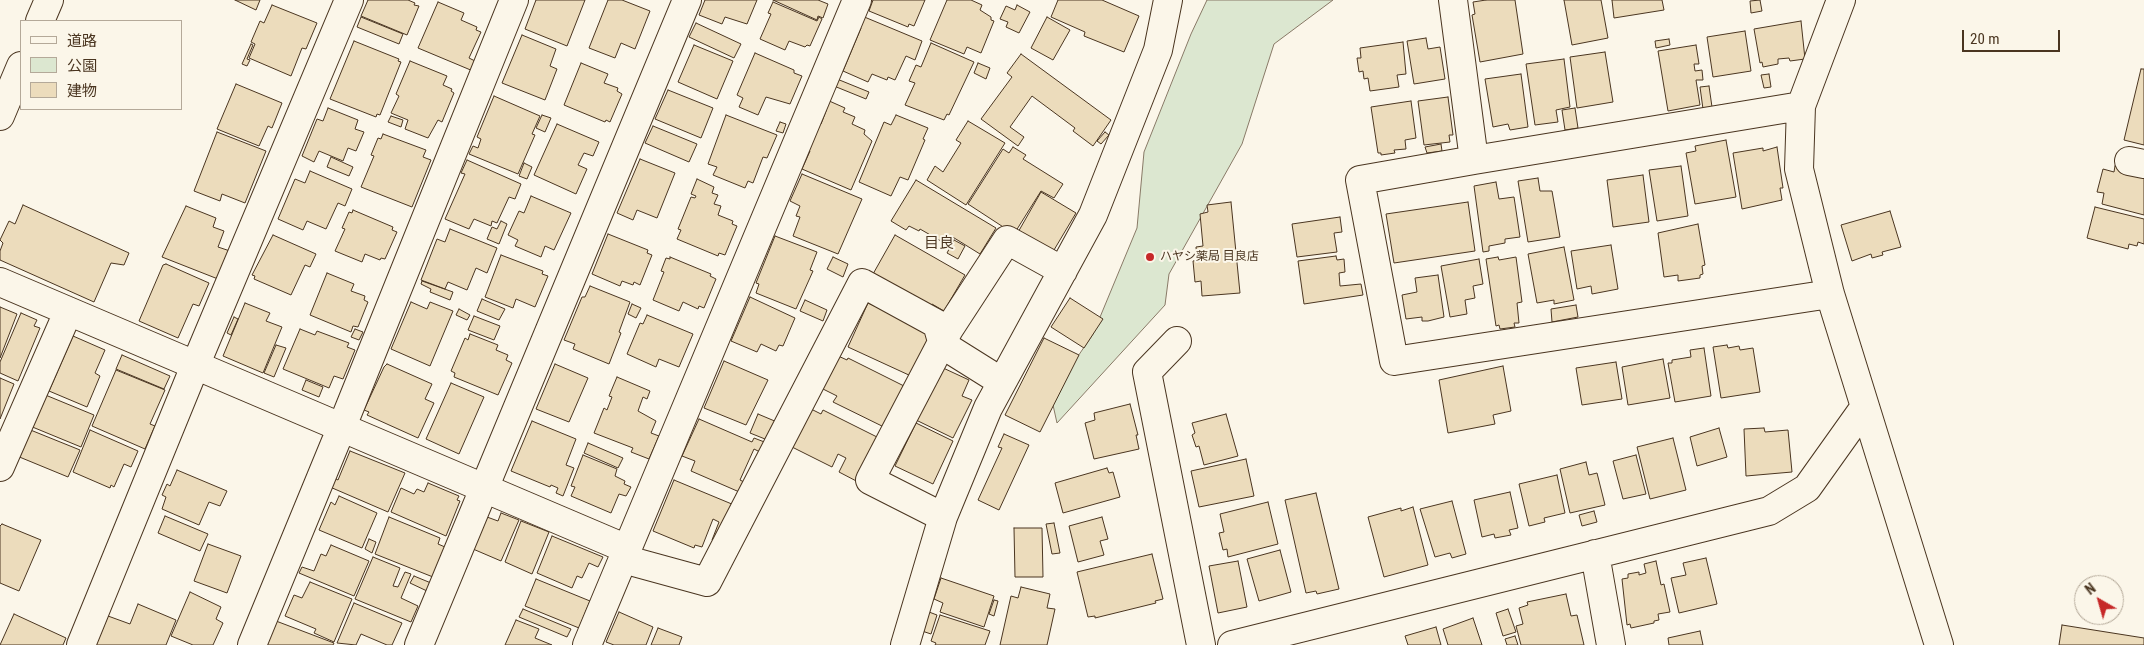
<!DOCTYPE html>
<meta charset="utf-8">
<style>
body{margin:0}
#map{position:relative;width:2144px;height:645px;overflow:hidden;background:#fbf6e9;font-family:"Roboto Condensed","Noto Sans JP",sans-serif}
canvas{display:block}
.legend{position:absolute;left:20px;top:20px;width:162px;height:90px;box-sizing:border-box;background:#fbf6e9;border:1px solid #b4a999;margin:0;padding:6px 9px;list-style:none;font-size:15px;color:#4a3520}
.legend li{display:flex;align-items:center;gap:10px;height:25px}
.legend b{width:25px;border:1px solid #b4a999}
.north{position:absolute;left:2074px;top:575px;width:50px;height:50px;box-sizing:border-box;background:#fbf6e9;border:1px solid #b4a999;border-radius:50%;rotate:322deg;font-size:14px;font-weight:700;line-height:20px;text-align:center;color:#4a3520}
.north::after{content:'';display:block;margin:auto;width:18px;height:22px;background:#c62828;clip-path:polygon(50% 0,100% 100%,50% 72%,0 100%)}
.scale{position:absolute;left:1962px;top:30px;width:98px;height:22px;box-sizing:border-box;border:2px solid #4a3520;border-top:0;padding-left:6px;font-size:15px;line-height:18px;white-space:nowrap;color:#4a3520;-webkit-text-stroke:4px #fbf6e9;paint-order:stroke}
</style>
<div id="map">
<canvas width="2144" height="645"></canvas>
<ul class="legend">
<li><b style="height:6px;background:#fbf6e9"></b>道路</li>
<li><b style="height:14px;background:#dce7d0"></b>公園</li>
<li><b style="height:14px;background:#ecdcbc"></b>建物</li>
</ul>
<div class="north">N</div>
<div class="scale">20 m</div>
</div>
<script>
const g = document.querySelector('canvas').getContext('2d');
g.lineJoin = 'round';
function fillPath(path, color) { g.fillStyle = color; g.fill(path, 'evenodd'); }
const shape = rows => new Path2D(rows.map(r => 'M' + r).join(''));
function strokePath(path, color, width, dash) { g.strokeStyle = color; g.lineWidth = width; g.lineCap = dash ? 'butt' : 'round'; g.setLineDash(dash || []); g.stroke(path); }
function label(font, color, halo, rows, align = 'center') {
  g.font = font + ' "Roboto Condensed","Noto Sans JP",sans-serif'; g.lineWidth = 4; g.setLineDash([]); g.textBaseline = 'middle'; g.strokeStyle = halo; g.fillStyle = color; for (const [text, x, y, turn = 0] of rows) {
    g.save(); g.translate(x, y); g.rotate((+turn || 0) * Math.PI / 180); g.textAlign = isNaN(turn) ? turn : align; if (halo) g.strokeText(text, 0, 0); g.fillText(text, 0, 0); g.restore();
  }
}
const green = shape([
 [1207,0,1333,0,1274,44,1242,144,1169,274,1165,305,1057,423,1051,396,1093,334,1137,228,1144,152,1191,34,1207,0]
]);
const building = shape([
 [235,0,260,0,256,10,235,0],
 [368,0,408,0,415,3,414,5,419,6,407,35,361,16,368,0],
 [536,0,585,0,567,46,525,29,536,0],
 [608,0,622,0,650,11,635,49,621,43,615,58,589,48,608,0],
 [705,0,757,0,747,24,725,17,722,24,699,15,705,0],
 [773,0,818,0,828,4,823,18,818,16,817,20,773,0],
 [873,0,925,0,914,26,909,24,908,27,869,11,873,0],
 [947,0,971,0,982,5,980,10,991,17,991,20,994,21,981,53,967,47,964,54,930,40,947,0],
 [1058,0,1102,0,1139,16,1124,52,1084,36,1085,32,1051,17,1058,0],
 [1486,0,1515,0,1523,54,1480,62,1472,15,1475,14,1473,2,1486,0],
 [1564,0,1601,0,1608,38,1572,45,1564,0],
 [1612,0,1662,0,1664,10,1614,18,1612,0],
 [1760,0,1762,11,1751,13,1750,1,1760,0],
 [438,2,464,13,461,20,477,27,476,30,481,32,469,58,477,62,473,71,418,48,438,2],
 [773,2,817,21,819,17,822,19,810,46,807,45,805,47,789,41,785,50,760,39,771,14,768,13,773,2],
 [272,5,317,23,306,49,302,48,291,76,249,58,255,44,251,42,260,21,264,23,272,5],
 [1017,5,1030,12,1019,33,1006,27,1008,22,1000,19,1006,6,1015,10,1017,5],
 [862,16,922,41,915,60,906,56,895,80,888,77,887,80,872,74,868,82,843,71,861,28,857,27,862,16],
 [361,17,403,34,399,44,357,27,361,17],
 [1047,17,1070,30,1053,60,1031,48,1047,17],
 [1801,21,1805,59,1790,61,1789,58,1778,59,1778,64,1763,67,1762,62,1760,63,1754,29,1801,21],
 [696,23,741,44,734,58,689,37,696,23],
 [1745,31,1751,71,1713,77,1707,37,1745,31],
 [522,35,556,49,550,66,557,69,545,100,502,83,522,35],
 [1426,38,1428,49,1440,47,1445,79,1414,84,1407,41,1426,38],
 [1669,39,1670,45,1656,48,1655,41,1669,39],
 [354,41,399,59,398,61,401,62,380,115,377,114,376,117,330,99,354,41],
 [1403,42,1406,74,1397,75,1399,87,1370,91,1368,78,1364,79,1363,71,1359,72,1357,58,1361,58,1360,48,1403,42],
 [931,43,974,62,949,115,947,114,944,120,905,105,915,83,909,81,916,65,921,67,931,43],
 [251,44,253,45,247,59,250,60,247,66,242,64,251,44],
 [694,45,733,61,717,99,678,82,694,45],
 [1696,45,1699,64,1694,64,1695,71,1702,70,1703,80,1696,80,1700,105,1668,111,1658,51,1696,45],
 [1605,52,1613,102,1577,108,1570,57,1605,52],
 [755,53,794,70,794,73,802,76,790,104,766,97,758,115,739,107,743,98,737,95,755,53],
 [1021,54,1111,120,1093,146,1073,131,1075,128,1032,96,1010,127,1024,137,1018,146,981,119,1012,77,1007,73,1021,54],
 [1564,59,1570,107,1556,110,1558,122,1535,125,1526,64,1564,59],
 [410,61,447,76,443,85,452,89,451,91,454,93,442,122,438,120,428,138,405,129,408,120,391,113,399,96,396,94,410,61],
 [581,63,608,74,604,83,618,88,617,91,622,94,610,122,606,120,605,122,564,105,581,63],
 [978,63,990,68,986,79,974,73,978,63],
 [2141,69,2144,69,2144,145,2124,140,2141,69],
 [1521,74,1528,127,1510,130,1508,124,1493,127,1485,79,1521,74],
 [1769,74,1771,87,1764,88,1761,75,1769,74],
 [837,79,869,92,866,99,834,86,837,79],
 [236,84,282,103,272,128,268,126,259,146,217,129,236,84],
 [1709,86,1712,107,1703,109,1700,87,1709,86],
 [668,90,713,108,701,138,655,119,668,90],
 [494,96,540,116,532,134,535,135,518,174,469,154,473,146,478,148,481,139,477,137,494,96],
 [1448,97,1453,135,1449,135,1450,142,1424,145,1418,101,1448,97],
 [827,100,845,108,843,112,855,117,852,124,865,130,864,134,872,141,851,190,802,169,810,151,806,150,818,122,821,124,826,111,824,109,827,100],
 [1411,101,1416,138,1405,140,1406,149,1394,150,1395,153,1381,155,1381,153,1378,153,1371,107,1411,101],
 [328,108,358,120,355,129,364,132,356,151,348,148,343,161,319,151,314,162,302,156,317,119,323,121,328,108],
 [1575,108,1578,128,1565,130,1562,110,1575,108],
 [542,115,551,118,545,132,536,128,542,115],
 [726,115,777,135,767,158,763,157,753,183,748,181,745,188,713,175,717,167,708,164,726,115],
 [896,115,928,128,923,139,925,140,908,180,900,177,891,196,859,182,884,122,891,125,896,115],
 [391,116,403,120,401,127,388,122,391,116],
 [968,121,1005,143,966,205,927,180,935,166,943,172,961,143,956,140,968,121],
 [780,122,786,124,783,133,776,131,780,122],
 [557,124,599,142,593,156,584,153,578,165,587,169,576,194,534,175,557,124],
 [653,126,697,144,689,162,645,143,653,126],
 [217,132,266,151,245,203,222,194,220,201,194,191,217,132],
 [1105,132,1109,135,1101,144,1097,141,1105,132],
 [383,134,426,150,423,157,431,160,412,207,361,187,374,156,371,155,378,138,381,139,383,134],
 [1726,140,1736,197,1695,204,1686,153,1696,151,1695,146,1726,140],
 [1441,144,1442,151,1427,153,1425,147,1441,144],
 [1013,147,1026,155,1023,159,1063,184,1054,198,1041,191,1014,234,968,204,1003,149,1009,153,1013,147],
 [1777,147,1783,188,1780,188,1782,200,1742,209,1733,153,1763,148,1763,151,1777,147],
 [331,157,353,167,349,176,327,167,331,157],
 [640,159,675,173,657,218,637,210,633,220,617,213,640,159],
 [467,160,521,184,515,199,509,197,497,223,492,221,491,226,474,219,469,229,445,219,465,174,461,173,467,160],
 [524,163,532,167,527,179,519,176,524,163],
 [1681,166,1688,216,1657,221,1649,170,1681,166],
 [2115,166,2144,175,2144,215,2102,204,2104,193,2097,192,2103,169,2114,172,2115,166],
 [310,171,352,189,345,206,338,203,326,229,307,221,303,230,278,219,295,179,305,183,310,171],
 [802,174,862,199,838,254,793,236,800,217,796,216,800,206,790,201,802,174],
 [1643,175,1649,222,1613,227,1607,180,1643,175],
 [1538,178,1540,191,1552,191,1560,237,1528,242,1518,181,1538,178],
 [697,179,714,187,712,193,718,195,714,204,721,206,718,215,733,221,732,224,737,226,725,255,719,253,718,256,677,239,681,230,678,229,691,197,695,198,696,196,691,194,697,179],
 [916,180,996,228,980,254,951,236,946,244,920,229,919,231,909,226,906,230,891,221,916,180],
 [1496,182,1499,199,1514,197,1520,237,1505,239,1505,243,1489,246,1489,251,1483,252,1474,186,1496,182],
 [1041,192,1076,213,1051,255,1017,234,1041,192],
 [531,196,571,213,554,250,545,246,541,257,515,246,518,240,508,235,519,211,524,213,531,196],
 [1231,202,1240,293,1202,296,1201,281,1195,282,1193,261,1197,260,1196,247,1203,246,1200,214,1208,212,1207,205,1231,202],
 [1468,202,1475,251,1394,263,1386,214,1468,202],
 [23,205,129,253,124,265,111,263,94,302,0,260,0,251,3,243,0,240,9,221,15,224,23,205],
 [186,206,216,218,213,227,224,231,218,247,230,251,218,279,162,257,186,206],
 [2095,207,2144,219,2144,244,2138,242,2137,246,2129,244,2128,249,2087,238,2095,207],
 [353,210,393,227,392,230,397,232,385,259,381,258,380,260,365,254,362,262,335,251,345,229,342,228,349,212,352,213,353,210],
 [1890,211,1901,247,1882,252,1883,255,1872,258,1871,254,1852,261,1841,225,1890,211],
 [1340,217,1342,232,1334,233,1337,252,1297,257,1292,224,1340,217],
 [501,221,507,224,499,244,487,239,492,227,497,229,501,221],
 [1698,224,1705,265,1702,266,1703,274,1700,275,1700,278,1678,281,1678,275,1664,277,1658,233,1698,224],
 [450,229,497,248,487,273,476,268,467,290,448,282,445,289,421,280,437,239,445,242,450,229],
 [608,234,648,250,647,253,652,255,640,285,634,282,633,285,622,281,620,286,592,274,608,234],
 [273,235,316,254,310,267,305,265,291,295,254,279,255,276,252,275,273,235],
 [895,235,965,275,944,311,932,304,927,311,873,274,895,235],
 [775,236,817,252,810,270,813,271,796,309,756,293,759,284,756,283,775,236],
 [954,240,965,246,958,259,947,253,954,240],
 [1611,245,1618,289,1592,294,1591,286,1577,289,1571,251,1611,245],
 [1564,247,1574,300,1554,304,1554,300,1537,303,1528,254,1564,247],
 [501,255,543,271,542,274,548,276,535,307,516,299,513,308,485,297,501,255],
 [1336,256,1337,260,1344,259,1345,272,1339,273,1340,286,1361,284,1363,295,1304,304,1298,261,1336,256],
 [670,257,711,274,710,276,716,279,704,308,699,306,698,309,683,302,679,311,653,300,664,272,661,271,666,258,670,259,670,257],
 [833,257,848,264,843,277,827,269,833,257],
 [1498,257,1499,260,1516,257,1522,302,1517,303,1519,323,1514,323,1515,327,1500,329,1499,325,1496,326,1486,259,1498,257],
 [1479,259,1483,284,1473,286,1475,298,1465,300,1467,314,1450,317,1441,266,1479,259],
 [166,264,209,283,199,306,193,304,178,338,139,321,163,265,166,264],
 [327,273,354,284,351,291,365,296,364,300,368,302,358,327,353,326,351,332,310,315,327,273],
 [1438,275,1444,317,1428,321,1422,321,1422,317,1406,319,1402,295,1417,292,1415,278,1438,275],
 [422,281,453,292,450,300,430,292,431,289,421,284,422,281],
 [590,286,630,302,619,332,621,333,609,364,573,349,575,344,564,340,582,297,585,297,590,286],
 [750,297,795,318,783,346,779,345,776,351,761,344,757,352,731,341,750,297],
 [1070,298,1103,319,1084,348,1051,327,1070,298],
 [482,299,505,309,499,320,477,311,482,299],
 [805,300,827,310,823,321,800,311,805,300],
 [411,302,427,309,430,302,453,311,430,366,391,349,411,302],
 [245,303,270,313,266,321,282,327,263,373,223,356,245,303],
 [868,303,932,333,911,376,848,347,868,303],
 [632,304,641,308,636,318,628,314,632,304],
 [1576,305,1578,317,1552,322,1551,309,1576,305],
 [0,307,17,314,0,358,0,307],
 [459,309,470,315,467,320,456,315,459,309],
 [21,313,37,320,34,326,40,328,18,381,0,373,0,362,21,313],
 [647,315,693,334,679,367,659,359,656,367,627,354,640,323,643,324,647,315],
 [474,316,500,326,494,340,468,330,474,316],
 [234,317,238,319,231,335,227,333,234,317],
 [300,329,315,335,317,331,349,343,347,347,355,350,343,379,334,376,329,388,283,369,300,329],
 [355,329,363,332,359,340,351,337,355,329],
 [470,334,498,345,496,350,508,355,506,360,512,363,498,395,454,377,455,373,451,371,465,338,468,340,470,334],
 [73,336,105,350,95,373,100,376,87,407,49,391,73,336],
 [1044,338,1079,355,1040,432,1005,415,1044,338],
 [276,345,286,348,274,377,264,373,276,345],
 [1727,345,1728,348,1739,346,1740,350,1753,348,1760,392,1721,398,1713,347,1727,345],
 [1704,348,1711,396,1675,402,1668,363,1672,363,1672,360,1691,357,1690,350,1704,348],
 [122,355,170,376,164,389,116,369,122,355],
 [836,355,847,360,848,358,906,387,888,429,833,402,837,396,819,387,836,355],
 [1663,359,1670,398,1628,405,1622,367,1663,359],
 [724,361,768,380,746,425,704,408,724,361],
 [1616,362,1622,399,1582,405,1576,368,1616,362],
 [387,364,432,384,425,399,434,403,418,438,367,415,369,412,364,410,384,367,387,364],
 [555,364,588,378,569,422,536,409,555,364],
 [1503,366,1511,411,1493,415,1495,424,1448,433,1439,380,1503,366],
 [941,367,969,380,962,396,972,400,953,438,916,420,941,367],
 [116,370,165,390,150,424,155,426,145,449,92,426,116,370],
 [617,377,650,391,647,399,643,397,638,411,656,421,651,433,659,436,649,459,631,452,633,448,594,433,604,408,607,410,612,397,609,396,617,377],
 [0,378,14,384,0,419,0,378],
 [306,380,323,387,319,397,302,390,306,380],
 [451,383,484,397,459,454,426,439,451,383],
 [43,394,94,415,81,447,30,426,43,394],
 [1130,404,1138,435,1136,435,1139,449,1094,459,1085,423,1095,420,1094,413,1130,404],
 [811,409,821,414,823,410,881,439,862,484,839,472,846,458,838,454,832,467,792,447,811,409],
 [758,414,777,422,770,441,750,433,758,414],
 [1226,414,1238,456,1204,465,1199,446,1196,447,1192,435,1195,433,1192,423,1226,414],
 [699,419,752,442,754,438,767,443,762,453,754,449,740,480,748,484,744,494,691,471,695,461,682,456,699,419],
 [532,421,576,439,566,465,574,468,563,496,556,493,558,488,551,485,550,487,511,471,532,421],
 [916,423,953,441,933,484,895,466,916,423],
 [1719,428,1727,457,1697,466,1690,437,1719,428],
 [1764,428,1765,432,1788,430,1792,472,1746,476,1744,429,1764,428],
 [28,429,80,450,68,477,17,456,28,429],
 [90,430,138,451,131,467,124,464,114,487,111,485,110,488,73,472,90,430],
 [1004,434,1029,445,999,510,978,500,1002,448,998,447,1004,434],
 [1673,438,1686,490,1650,499,1637,447,1673,438],
 [588,443,623,458,618,468,584,453,588,443],
 [350,451,405,473,388,512,330,487,334,478,338,480,350,451],
 [583,455,617,469,615,476,625,481,624,484,631,487,626,496,619,494,611,513,571,496,575,487,571,486,583,455],
 [1636,455,1646,494,1623,499,1613,461,1636,455],
 [1246,459,1254,496,1199,507,1191,471,1246,459],
 [1586,462,1589,475,1597,473,1605,505,1570,513,1560,469,1586,462],
 [1107,468,1109,473,1113,472,1120,497,1063,513,1055,483,1107,468],
 [177,470,227,491,220,506,209,502,199,525,162,509,166,497,162,495,167,484,170,486,177,470],
 [1557,475,1565,513,1544,518,1545,522,1529,526,1519,484,1557,475],
 [674,480,739,507,724,545,712,540,719,522,713,519,702,547,695,545,694,548,653,531,674,480],
 [428,483,459,496,457,500,460,501,446,536,391,512,401,488,414,494,417,489,424,492,428,483],
 [1510,492,1518,528,1509,530,1511,535,1495,538,1494,534,1482,537,1474,500,1510,492],
 [1316,493,1339,589,1317,594,1316,591,1306,593,1285,500,1316,493],
 [339,496,377,513,362,548,319,530,331,502,335,505,339,496],
 [1452,501,1466,554,1452,558,1450,553,1435,557,1420,509,1452,501],
 [1268,502,1278,544,1228,557,1227,549,1223,550,1219,533,1224,532,1220,514,1268,502],
 [1413,507,1428,565,1384,577,1368,517,1401,508,1401,511,1413,507],
 [1594,511,1597,522,1582,526,1579,515,1594,511],
 [501,513,519,520,501,561,473,549,487,517,498,521,501,513],
 [165,516,208,534,200,551,158,533,165,516],
 [389,517,440,538,438,544,445,547,433,577,375,554,389,517],
 [1102,517,1108,539,1100,541,1104,555,1078,562,1069,526,1102,517],
 [521,521,549,532,532,574,505,562,521,521],
 [1054,523,1060,553,1052,554,1046,524,1054,523],
 [2,524,41,540,19,591,0,583,0,526,2,524],
 [1014,528,1042,528,1043,577,1015,577,1014,528],
 [552,536,603,557,598,567,589,563,582,578,577,576,572,588,537,573,552,536],
 [369,539,376,542,372,553,365,549,369,539],
 [208,544,241,556,227,593,194,581,208,544],
 [331,545,369,561,354,596,299,573,302,567,314,571,321,554,326,556,331,545],
 [1280,550,1291,592,1259,601,1247,559,1280,550],
 [1152,554,1163,599,1155,601,1156,603,1095,618,1095,616,1088,617,1077,572,1152,554],
 [373,557,400,568,393,586,398,587,405,572,411,574,401,598,418,606,411,622,355,599,373,557],
 [1706,558,1717,604,1679,613,1671,578,1686,575,1683,563,1706,558],
 [1238,561,1247,607,1218,613,1209,566,1238,561],
 [1656,561,1661,585,1664,584,1670,612,1658,614,1659,620,1654,621,1654,623,1631,628,1630,624,1627,625,1622,579,1628,578,1628,574,1639,572,1639,575,1646,573,1644,564,1656,561],
 [414,576,431,583,427,591,410,583,414,576],
 [941,578,994,596,984,627,940,612,943,603,934,599,941,578],
 [536,579,590,601,579,628,525,606,536,579],
 [310,582,352,599,334,642,314,633,316,629,285,616,294,595,302,598,310,582],
 [1021,587,1050,594,1047,608,1055,609,1047,645,1000,645,1011,596,1018,598,1021,587],
 [190,592,221,607,216,619,223,623,213,645,193,645,171,636,190,592],
 [1566,594,1571,616,1577,615,1584,645,1521,645,1516,626,1523,624,1519,608,1528,605,1527,602,1566,594],
 [994,600,998,601,994,616,989,614,994,600],
 [354,603,402,623,392,645,387,645,361,634,356,645,337,643,354,603],
 [138,604,176,620,166,645,96,645,108,616,130,624,138,604],
 [523,609,571,629,567,637,519,617,523,609],
 [1508,609,1516,632,1503,636,1496,613,1508,609],
 [619,612,653,627,646,645,614,645,606,642,619,612],
 [929,612,937,615,931,634,922,631,929,612],
 [14,614,66,638,63,645,0,645,14,614],
 [940,615,990,631,985,645,935,645,936,643,931,641,940,615],
 [1473,618,1482,645,1448,645,1443,629,1473,618],
 [516,620,539,629,535,638,552,645,505,645,516,620],
 [276,621,334,643,333,645,267,645,276,621],
 [2062,625,2144,638,2144,645,2059,645,2062,625],
 [1436,627,1441,645,1408,645,1405,636,1436,627],
 [658,628,682,637,679,645,651,645,658,628],
 [1700,631,1703,645,1669,645,1668,638,1700,631],
 [1515,636,1518,645,1507,645,1505,639,1515,636]
]);
const street = shape([
 [1453,0,1474,160,1360,180,1394,361,1830,294],
 [1841,0,1801,106,1799,169,1830,294,1939,645],
 [1474,160,1801,106],
 [2129,161,2144,164],
 [0,282,627,549],
 [1177,341,1147,372,1201,645],
 [0,467,68,312],
 [943,517,870,480,949,329,1007,240,1063,271],
 [1595,554,1611,645],
 [623,559,707,582,862,283,937,324,943,345,1002,382],
 [81,645,195,366,349,0],
 [252,645,341,429,514,0],
 [419,645,687,0],
 [587,645,857,0],
 [905,645,943,517,988,408,1093,215,1158,50,1168,0],
 [1232,645,1769,511,1807,488,1864,408]
]);
const secondary = shape([
 [40,21,49,0],
 [0,116,21,66]
]);
const markers = [
 [1150,257,5,"#c62828"]
];
const poiNames = [
 ["ハヤシ薬局 目良店",1160,257]
];
const quarterNames = [
 ["目良",939,244]
];
fillPath(green, '#dce7d0');
strokePath(green, '#887966', 1);
fillPath(building, '#ecdcbc');
strokePath(building, '#4a3520', 1);
strokePath(street, '#4a3520', 30);
strokePath(secondary, '#4a3520', 30);
strokePath(street, '#fbf6e9', 28);
strokePath(secondary, '#fbf6e9', 28);
for (const [x, y, r, color] of markers) { const dot = new Path2D(); dot.arc(x, y, r, 0, 2 * Math.PI); g.fillStyle = color; g.fill(dot); strokePath(dot, '#fbf6e9', 2); }
label('12px', '#4a3520', '#fbf6e9', poiNames, 'left');
label('15px', '#4a3520', '#fbf6e9', quarterNames);
</script>
